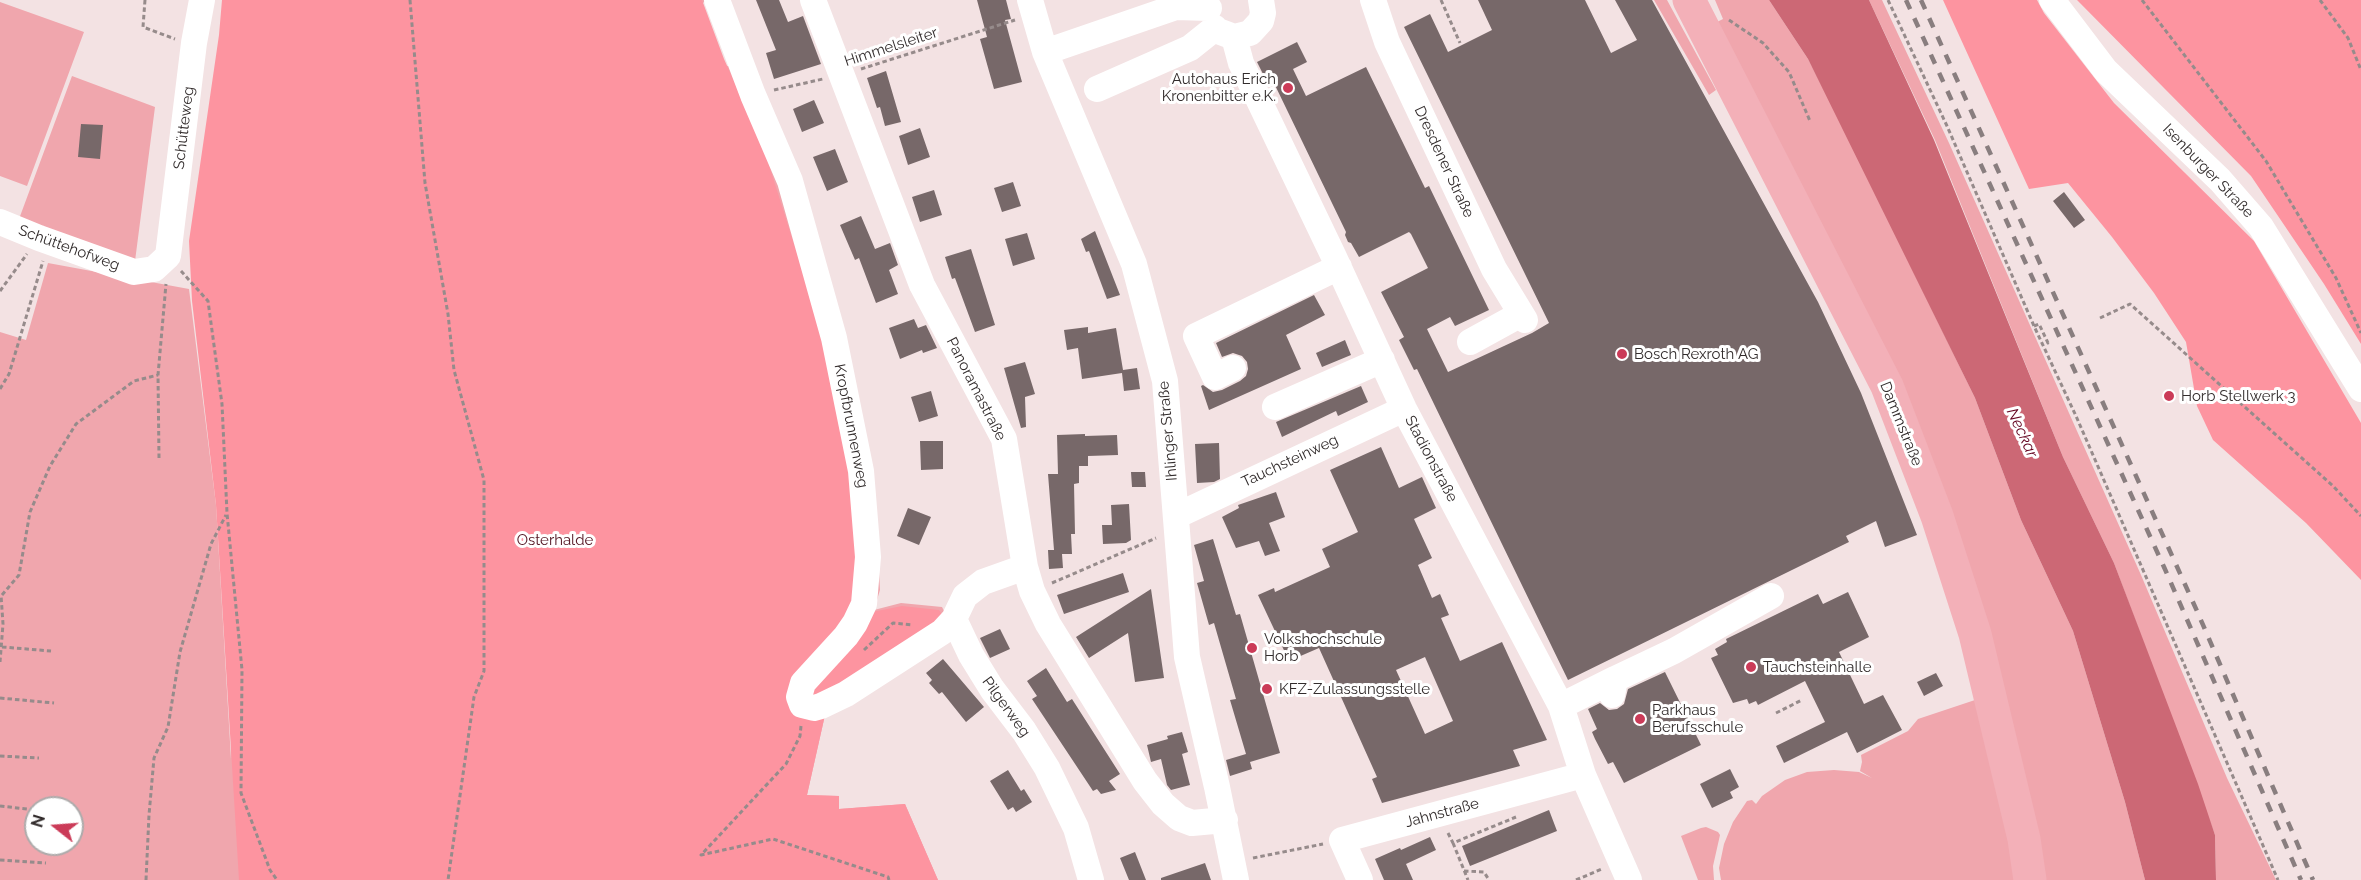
<!DOCTYPE html>
<meta charset="utf-8">
<style>
body{margin:0}
#map{position:relative;width:2361px;height:880px;overflow:hidden;background:#f3e2e3;font-family:Raleway,sans-serif}
canvas{display:block}
.north{position:absolute;left:24px;top:796px;width:60px;height:60px;box-sizing:border-box;background:#fff;border:2px solid #adabab;border-radius:50%;rotate:287deg;font-size:16px;font-weight:700;line-height:24px;text-align:center;color:#322c2c}
.north::after{content:'';display:block;margin:auto;width:21px;height:27px;background:#cb3b58;clip-path:polygon(50% 0,100% 100%,50% 72%,0 100%)}
</style>
<div id="map">
<canvas width="2361" height="880"></canvas>
<div class="north">N</div>
</div>
<script>
const g = document.querySelector('canvas').getContext('2d');
g.lineJoin = 'round';
function fillPath(path, color) { g.fillStyle = color; g.fill(path, 'evenodd'); }
const shape = rows => new Path2D(rows.map(r => 'M' + r).join(''));
function strokePath(path, color, width, dash) { g.strokeStyle = color; g.lineWidth = width; g.lineCap = dash ? 'butt' : 'round'; g.setLineDash(dash || []); g.stroke(path); }
function label(font, color, halo, rows, align = 'center') {
  g.font = font + ' Raleway,sans-serif'; g.lineWidth = 6; g.setLineDash([]); g.textBaseline = 'middle'; g.strokeStyle = halo; g.fillStyle = color; for (const [text, x, y, turn = 0] of rows) {
    g.save(); g.translate(x, y); g.rotate((+turn || 0) * Math.PI / 180); g.textAlign = isNaN(turn) ? turn : align; if (halo) g.strokeText(text, 0, 0); g.fillText(text, 0, 0); g.restore();
  }
}
const green = shape([
 [243,0,706,0,703,3,705,75,735,63,765,141,875,495,880,590,874,610,901,603,942,607,957,636,825,715,807,795,839,796,839,809,905,804,938,880,0,880,0,332,26,340,48,263,189,289,216,505,231,759],
 [36,808,72,808,72,844,36,844],
 [1654,0,1667,0,1716,90,1709,95],
 [1715,0,1769,0,1808,59,1845,131,1975,398,2021,520,2073,631,2125,802,2145,880,2041,880,1989,640,1715,23,1723,19],
 [1869,0,1882,0,1949,143,2141,575,2227,778,2276,880,2216,880,2215,835,2114,563,2063,457,1935,140],
 [0,2,84,32,27,186,0,176],
 [72,76,155,107,135,261,19,219],
 [1978,699,2020,880,1721,880,1719,868,1724,844,1733,822,1747,801,1752,800,1756,804,1762,796,1785,780,1807,772,1834,770,1859,772,1872,778,1860,771,1862,762,1861,755,1908,731,1918,719],
 [1706,827,1718,832,1720,835,1713,866,1714,880,1698,880,1681,836,1701,828]
]);
const forest = shape([
 [222,0,702,0,724,59,763,146,822,333,838,312,872,612,902,606,939,610,954,633,825,715,807,795,839,796,839,809,905,804,938,880,239,880,216,505,192,301,189,241,219,35],
 [1943,0,2037,0,2044,13,2114,103,2254,241,2361,423,2361,580,2306,523,2213,440,2197,406,2186,342,2154,293,2112,237,2068,183,2029,189],
 [2077,0,2361,0,2361,344,2324,284,2251,176]
]);
const water = shape([
 [1769,0,1869,0,1934,140,2063,457,2114,563,2198,784,2215,835,2216,880,2145,880,2125,802,2073,631,2021,520,1975,398,1808,59]
]);
const building = shape([
 [756,0,779,0,788,22,803,16,821,64,774,79,766,53,776,50],
 [977,0,1006,0,1011,19,1005,20,1022,82,994,89,980,39,987,37],
 [1478,0,1585,0,1611,53,1637,40,1615,0,1652,0,1818,302,1861,393,1917,535,1885,547,1876,521,1846,536,1849,542,1568,680,1417,369,1414,370,1399,340,1404,337,1381,292,1428,268,1411,234,1409,232,1359,257,1351,243,1348,242,1345,235,1346,232,1272,79,1267,82,1257,62,1297,42,1307,62,1293,69,1306,96,1366,67,1425,188,1429,186,1489,310,1455,326,1450,317,1427,329,1448,372,1532,333,1549,323,1404,27,1430,14,1448,52,1492,30],
 [886,71,901,122,885,126,880,107,877,108,867,78],
 [814,100,824,123,802,132,793,109],
 [81,124,103,125,100,159,78,157],
 [920,128,930,157,908,165,899,136],
 [835,149,848,182,827,191,813,157],
 [1013,182,1021,206,1002,212,994,188],
 [934,190,942,215,920,222,912,197],
 [2064,192,2085,220,2074,228,2053,201],
 [861,216,875,249,890,243,898,265,889,270,898,294,876,303,859,258,855,260,840,225],
 [1095,231,1120,295,1107,299,1089,251,1086,252,1081,239],
 [1027,233,1035,259,1013,266,1005,239],
 [971,249,995,325,975,332,955,278,952,279,945,257],
 [1314,295,1325,315,1286,335,1301,369,1209,410,1201,386,1203,385,1213,392,1222,390,1240,381,1246,376,1248,369,1247,362,1242,356,1233,353,1222,357,1216,343],
 [914,319,918,328,926,325,937,348,923,353,922,350,900,359,889,328],
 [1088,327,1088,333,1116,328,1123,370,1137,368,1140,389,1124,391,1122,373,1082,379,1078,348,1067,350,1064,330],
 [1345,340,1351,355,1322,367,1316,353],
 [1025,362,1035,394,1025,397,1026,427,1021,428,1004,368],
 [1361,386,1368,402,1338,416,1336,411,1282,437,1276,422],
 [931,391,938,416,919,422,911,397],
 [1085,434,1085,436,1117,435,1118,455,1088,456,1088,466,1079,466,1079,483,1074,484,1075,534,1071,534,1072,554,1062,554,1063,568,1049,569,1048,550,1054,550,1048,474,1058,474,1057,435],
 [920,441,943,441,943,469,921,470],
 [1219,443,1220,479,1214,482,1197,483,1195,444],
 [1381,447,1399,488,1422,477,1436,508,1414,519,1432,558,1418,565,1432,598,1440,594,1449,615,1441,618,1460,661,1502,642,1547,740,1513,750,1520,766,1382,803,1372,779,1377,777,1319,648,1289,661,1258,595,1274,588,1275,592,1330,567,1322,549,1358,532,1330,470],
 [1425,657,1453,721,1425,734,1396,670],
 [1131,472,1145,472,1146,487,1132,487],
 [1276,492,1285,517,1269,523,1280,551,1265,556,1259,541,1236,548,1222,517,1239,508,1238,505],
 [1129,504,1131,540,1126,543,1103,544,1102,525,1112,525,1111,505],
 [908,508,931,517,919,545,897,536],
 [1213,539,1236,615,1240,614,1280,753,1250,762,1252,769,1230,776,1226,760,1246,754,1230,700,1236,699,1214,623,1209,625,1197,583,1204,581,1194,545],
 [1123,573,1129,592,1064,614,1057,595],
 [1151,589,1164,678,1135,682,1128,633,1089,658,1076,637],
 [1848,592,1869,637,1839,652,1864,704,1883,695,1902,730,1857,753,1847,732,1784,763,1776,746,1825,722,1805,681,1758,705,1756,701,1749,704,1747,699,1733,703,1711,658,1718,655,1715,649,1727,642,1726,639,1818,594,1823,604],
 [1000,629,1010,649,990,658,980,638],
 [943,659,984,707,966,722,942,692,939,694,929,683,932,680,926,673],
 [1046,668,1067,702,1072,699,1120,774,1109,781,1116,790,1101,794,1097,789,1093,791,1032,699,1037,696,1027,681],
 [1665,672,1701,745,1624,783,1613,762,1608,764,1595,739,1592,732,1597,729,1588,709,1600,703,1609,710,1617,709,1624,704,1628,689],
 [1936,673,1943,686,1924,696,1917,682],
 [1182,732,1188,752,1182,754,1190,785,1171,790,1167,785,1161,759,1151,762,1147,745,1168,739,1167,736],
 [1730,769,1739,787,1730,792,1733,798,1712,808,1700,784],
 [1008,770,1021,791,1024,789,1032,802,1016,812,1013,807,1008,810,990,781],
 [1549,810,1557,831,1470,866,1462,846],
 [1430,837,1436,850,1406,864,1413,880,1384,880,1375,859,1400,848,1401,850],
 [1135,852,1146,880,1129,880,1120,858],
 [1205,863,1211,880,1161,880,1161,878]
]);
const path = shape([
 [145,0,143,27,175,39],
 [410,0,425,183,448,314,454,370,484,480,484,671,474,697,448,880],
 [1441,0,1460,43],
 [1888,0,1947,126,2034,326,2076,416,2278,880],
 [2142,0,2266,161,2336,278,2361,333],
 [2320,0,2348,38,2361,70],
 [1729,20,1763,43,1789,72,1810,121],
 [861,69,1015,20],
 [774,90,823,79],
 [181,271,208,301,222,404,227,513,242,670,241,793,270,870,277,880],
 [0,291,27,254],
 [2100,318,2130,304,2333,486,2361,516],
 [2034,326,2039,324,2048,343,2050,341],
 [0,389,9,374,43,261],
 [159,458,158,375,166,284],
 [1052,583,1156,538],
 [2,595,19,575,30,512,50,466,76,424,134,381,158,375],
 [2,647,51,651],
 [864,650,893,623,913,625],
 [0,662,3,624,1,595],
 [0,698,54,703],
 [1776,713,1802,700],
 [801,726,800,736,786,764,701,855,773,839,888,877,889,880],
 [0,756,39,758],
 [0,806,36,810],
 [1448,833,1453,843,1516,817],
 [1453,843,1468,880],
 [1253,858,1323,844],
 [0,860,46,863],
 [1464,871,1484,872,1489,880],
 [146,880,149,815,154,758,168,727,180,652,211,544,226,515],
 [1576,880,1602,869]
]);
const minor = shape([
 [717,0,753,95,790,181,834,338,861,471,868,557,864,604,855,623,846,636,803,683,799,697,802,705,814,708,821,706,846,694,942,632,954,619,965,596,983,582,1025,567],
 [813,0,922,285,1004,439,1025,567,1032,591,1048,624,1145,781,1163,804,1179,818,1192,823,1225,820],
 [1030,0,1045,52,1134,264,1165,381,1187,657,1217,787,1236,880],
 [1373,0,1387,42,1494,269,1525,320],
 [2052,0,2106,71,2220,180,2261,227,2361,389],
 [1218,31,1234,37,1250,33,1261,21,1263,13,1261,0],
 [1234,37,1241,63,1334,257,1404,409,1561,706,1583,775,1629,880],
 [1045,52,1176,7,1209,8],
 [1097,89,1190,48,1215,28],
 [0,222,39,238,134,272,154,269,168,256,194,43,202,0],
 [1470,342,1521,314],
 [1233,368,1215,377,1196,336,1339,267],
 [1275,407,1382,360],
 [1176,516,1404,409],
 [954,619,971,655,992,689,1024,731,1047,768,1076,828,1091,880],
 [1615,679,1674,651,1771,596],
 [1561,706,1615,679,1612,695],
 [1360,880,1342,840,1583,775]
]);
const major = shape([
 [1689,0,1887,386,1937,516,1975,634,2024,839,2030,880]
]);
const rail = shape([
 [1906,0,2164,567,2301,880],
 [1921,0,2197,611,2313,880]
]);
const markers = [
 [1288,88,6,"#cb3b58"],
 [1622,354,6,"#cb3b58"],
 [2169,396,6,"#cb3b58"],
 [1252,648,6,"#cb3b58"],
 [1751,667,6,"#cb3b58"],
 [1267,689,6,"#cb3b58"],
 [1640,719,6,"#cb3b58"]
];
const streetNames = [
 ["Himmelsleiter",891,47,-18],
 ["Schütteweg",184,128,-83],
 ["Dresdener Straße",1444,162,65],
 ["Isenburger Straße",2208,171,46],
 ["Schüttehofweg",69,248,20],
 ["Panoramastraße",976,389,63],
 ["Dammstraße",1901,424,68],
 ["Kropfbrunnenweg",851,426,79],
 ["Ihlinger Straße",1168,431,-95],
 ["Stadionstraße",1431,459,62],
 ["Tauchsteinweg",1290,461,-25],
 ["Pilgerweg",1006,707,54],
 ["Jahnstraße",1442,813,-15]
];
const poiNames = [
 ["Autohaus Erich",1276,79,"right"],
 ["Kronenbitter e.K.",1276,96,"right"],
 ["Bosch Rexroth AG",1634,354],
 ["Horb Stellwerk 3",2181,396],
 ["Volkshochschule",1264,639],
 ["Horb",1264,656],
 ["Tauchsteinhalle",1763,667],
 ["KFZ-Zulassungsstelle",1279,689],
 ["Parkhaus",1652,710],
 ["Berufsschule",1652,727]
];
const parkNames = [
 ["Osterhalde",555,540]
];
const waterNames = [
 ["Neckar",2022,433,65]
];
fillPath(green, '#f0a6ad');
fillPath(forest, '#fd94a0');
fillPath(water, '#cc6875');
fillPath(building, '#776869');
strokePath(path, '#968b8b', 3, [4.5, 3]);
strokePath(minor, '#fff', 26);
strokePath(major, '#f3b0b8', 33);
strokePath(rail, '#897e7f', 4.5, [10, 10]);
for (const [x, y, r, color] of markers) { const dot = new Path2D(); dot.arc(x, y, r, 0, 2 * Math.PI); g.fillStyle = color; g.fill(dot); strokePath(dot, '#fff', 2); }
label('15px', '#322c2c', '#fff', streetNames);
label('15px', '#322c2c', '#fff', poiNames, 'left');
label('15px', '#51121f', '#fff', parkNames);
label('italic 16px', '#640420', '#fff', waterNames);
</script>
